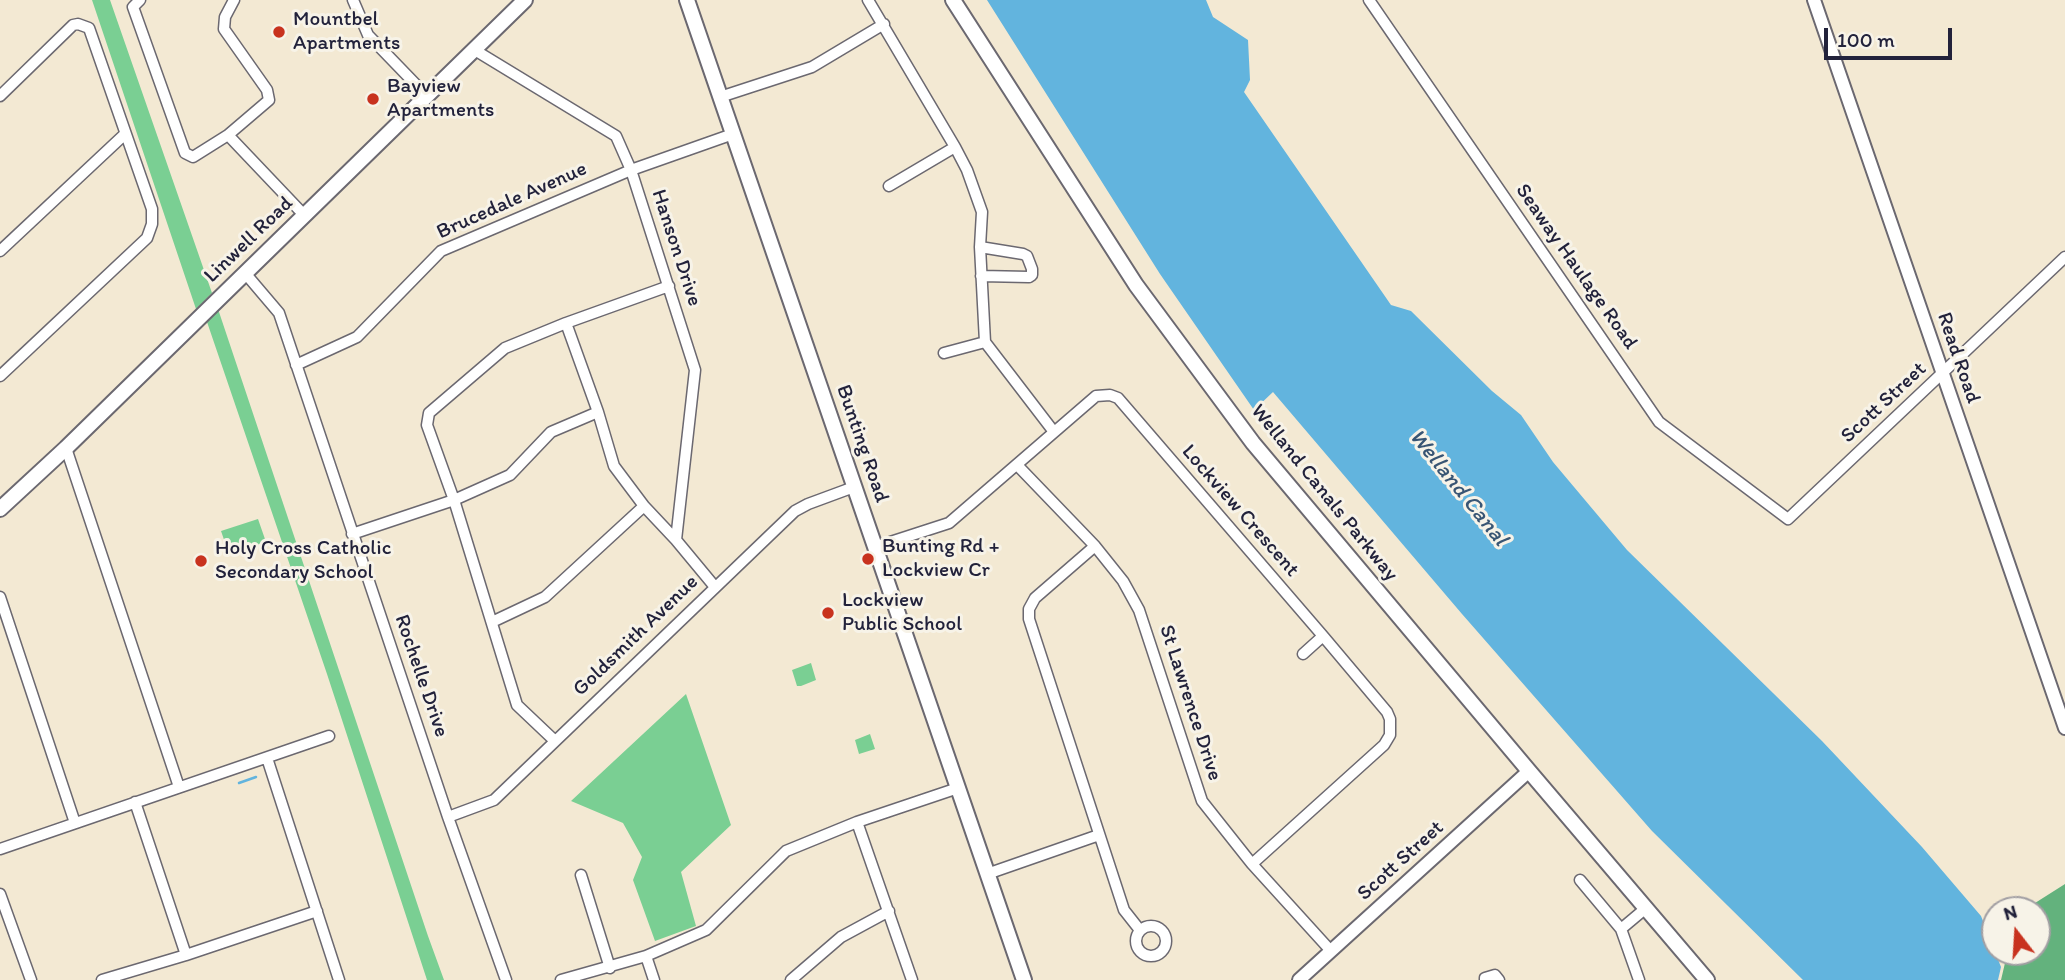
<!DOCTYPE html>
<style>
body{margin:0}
#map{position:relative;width:2065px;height:980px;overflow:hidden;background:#f3e9d3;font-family:Itim,sans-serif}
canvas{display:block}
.north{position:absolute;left:1981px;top:896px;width:70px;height:70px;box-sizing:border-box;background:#f7f3e8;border:2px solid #a29fa3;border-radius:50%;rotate:343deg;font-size:19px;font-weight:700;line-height:28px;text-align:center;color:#22223b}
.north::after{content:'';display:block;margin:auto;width:24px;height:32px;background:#c8321e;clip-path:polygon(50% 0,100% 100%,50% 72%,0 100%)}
.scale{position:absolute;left:1824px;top:28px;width:128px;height:32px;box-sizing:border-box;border:4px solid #22223b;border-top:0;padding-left:9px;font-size:21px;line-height:24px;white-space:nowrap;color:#22223b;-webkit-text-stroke:5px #f7f3e8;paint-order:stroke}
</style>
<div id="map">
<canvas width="2065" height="980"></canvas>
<div class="north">N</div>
<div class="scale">100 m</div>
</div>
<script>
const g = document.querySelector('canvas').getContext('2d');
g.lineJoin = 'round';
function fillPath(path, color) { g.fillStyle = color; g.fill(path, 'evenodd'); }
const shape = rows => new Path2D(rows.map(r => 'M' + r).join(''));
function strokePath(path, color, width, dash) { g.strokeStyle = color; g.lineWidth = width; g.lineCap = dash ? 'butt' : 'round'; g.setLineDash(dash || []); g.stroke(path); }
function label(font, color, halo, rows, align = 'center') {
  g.font = font + ' Itim,sans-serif'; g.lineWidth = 6; g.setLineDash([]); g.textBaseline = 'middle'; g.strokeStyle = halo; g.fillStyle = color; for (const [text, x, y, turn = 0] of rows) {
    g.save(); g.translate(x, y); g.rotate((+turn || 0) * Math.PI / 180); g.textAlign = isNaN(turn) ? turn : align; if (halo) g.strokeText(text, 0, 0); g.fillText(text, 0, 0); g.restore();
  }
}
const green = shape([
 [92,0,110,0,212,293,196,309],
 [218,309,428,936,444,980,427,980,327,674,206,319],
 [258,519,266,542,229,554,221,531],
 [811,663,816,680,801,686,797,686,792,670],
 [686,694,731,825,681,872,696,926,655,941,633,880,642,857,623,823,571,801],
 [870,734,875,749,859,754,855,740]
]);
const forest = shape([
 [2065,884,2065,980,2001,980,2005,963,2003,952,2037,952,2037,910,2024,910]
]);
const water = shape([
 [987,0,1206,0,1213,17,1248,40,1250,80,1244,92,1391,305,1411,311,1492,391,1521,415,1553,462,1627,550,1822,741,1922,847,1981,916,2001,967,1998,980,1803,980,1652,831,1462,614,1273,392,1254,410,1160,274]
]);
const stream = shape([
 [239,783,256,777]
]);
const minor = shape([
 [140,0,133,7,185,153,193,157,228,135,269,100,267,90,224,29,225,17,234,0],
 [353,0,368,35,426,95],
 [868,0,955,147,967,170,982,212,980,247,985,342,1054,432],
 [1369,0,1659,422,1788,519,2065,257],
 [473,49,616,136,631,170,695,370,676,540],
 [0,96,73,25,78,24,89,28,152,209,152,224,147,238,0,376],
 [720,97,812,67,884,24],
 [228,135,305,216],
 [889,186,955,147],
 [980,247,1023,254,1027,256,1032,269,1032,275,1029,277,981,276],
 [0,251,125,134],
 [245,273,279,313,448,817,506,980],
 [566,323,598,412,614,466,644,506,676,540,715,587],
 [944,353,985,342],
 [296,365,357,337,441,251,631,170,733,134],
 [66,448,179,787],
 [1018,466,1095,546,1123,581,1139,610,1202,801,1252,864,1331,951],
 [352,534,454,500,510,475,551,432,598,412],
 [1095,546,1035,598,1029,609,1029,619,1124,910,1139,929],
 [875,547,949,523,1096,396,1110,395,1118,398,1323,636,1387,712,1390,719,1390,735,1384,745,1252,864],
 [0,597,75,823],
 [492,622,545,597,644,506],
 [1303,654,1323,636],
 [555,741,517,705,454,500,427,425,429,413,505,348,566,323,669,286],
 [267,758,339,980],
 [135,802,186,955],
 [448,817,494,800,795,511,808,504,854,487],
 [857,822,912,980],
 [0,849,329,736],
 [987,874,1099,835],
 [581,875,610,968],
 [1580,880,1621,929,1639,980],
 [0,894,31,980],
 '1136 941a15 15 0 1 1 30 0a15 15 0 1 1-30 0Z',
 [1621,929,1646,908],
 [646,956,654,980],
 [102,980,186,955,317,911],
 [561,980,646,956,706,930,786,851,857,822,958,788],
 [791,980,841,937,889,911],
 [1485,980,1485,978,1495,975,1499,980]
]);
const tertiary = shape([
 [1814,0,2065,728],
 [1299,980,1529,771]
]);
const secondary = shape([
 [687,0,1024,980],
 [953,0,1136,285,1253,443,1529,771,1707,980],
 [0,509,66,448,525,0]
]);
const markers = [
 [279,32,7,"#c8321e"],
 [373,99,7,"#c8321e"],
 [868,559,7,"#c8321e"],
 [201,561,7,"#c8321e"],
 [828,613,7,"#c8321e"]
];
const poiNames = [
 ["Mountbel",293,20],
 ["Apartments",293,44],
 ["Bayview",387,87],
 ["Apartments",387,111],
 ["Bunting Rd +",882,547],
 ["Lockview Cr",882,571],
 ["Holy Cross Catholic",215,549],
 ["Secondary School",215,573],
 ["Lockview",842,601],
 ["Public School",842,625]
];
const streetNames = [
 ["Brucedale Avenue",512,201,-24],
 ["Linwell Road",249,240,-44],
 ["Hanson Drive",676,248,72],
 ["Seaway Haulage Road",1576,267,55],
 ["Read Road",1958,358,71],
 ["Scott Street",1884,403,-43],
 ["Bunting Road",862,444,71],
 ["Welland Canals Parkway",1324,493,51],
 ["Lockview Crescent",1240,511,49],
 ["Goldsmith Avenue",636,636,-44],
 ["Rochelle Drive",421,676,71],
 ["St Lawrence Drive",1190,703,72],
 ["Scott Street",1401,861,-42]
];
const waterNames = [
 ["Welland Canal",1458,488,51]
];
fillPath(green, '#7acf93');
fillPath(forest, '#63b27d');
fillPath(water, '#62b4de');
strokePath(stream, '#62b4de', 2.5);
strokePath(minor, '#6b6870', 13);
strokePath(tertiary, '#6b6870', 16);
strokePath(secondary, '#6b6870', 18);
strokePath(minor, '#fff', 10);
strokePath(tertiary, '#fff', 12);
strokePath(secondary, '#fff', 14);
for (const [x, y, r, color] of markers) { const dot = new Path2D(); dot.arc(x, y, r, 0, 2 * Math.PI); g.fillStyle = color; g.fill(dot); strokePath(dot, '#f7f3e8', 2.5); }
label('21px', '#22223b', '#f7f3e8', poiNames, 'left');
label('21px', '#22223b', '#f7f3e8', streetNames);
label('italic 23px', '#385574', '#f7f3e8', waterNames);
</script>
